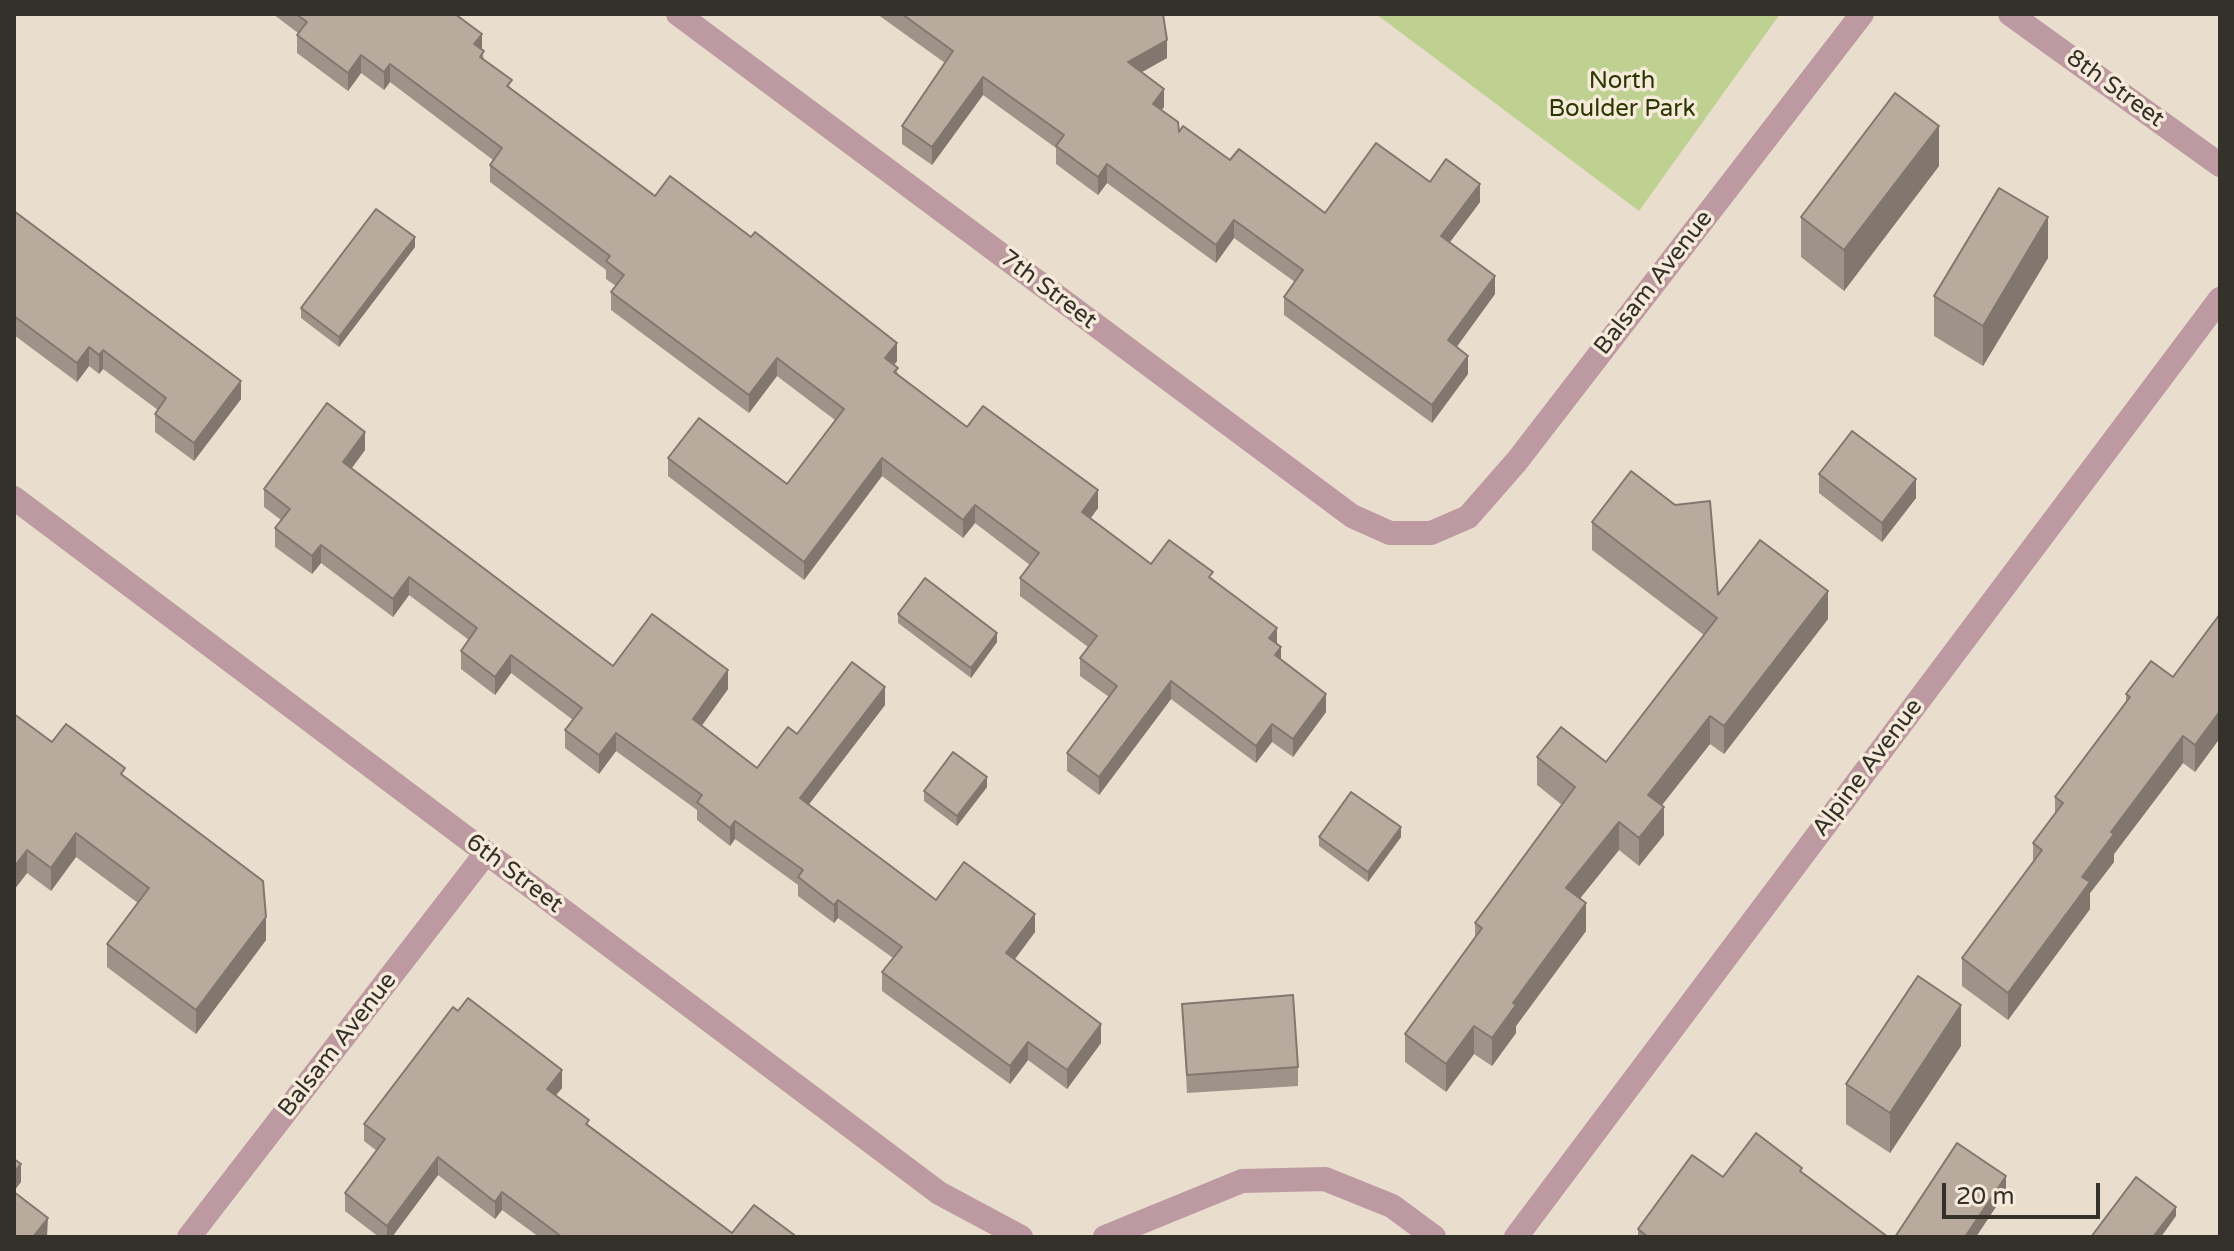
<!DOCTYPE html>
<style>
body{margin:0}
#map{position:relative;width:2234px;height:1251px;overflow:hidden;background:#e9ddcd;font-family:"Varela Round",sans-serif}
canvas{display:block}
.frame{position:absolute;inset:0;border:16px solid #34302a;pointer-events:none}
.scale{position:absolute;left:1942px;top:1183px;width:158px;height:36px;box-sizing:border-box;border:4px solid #34302a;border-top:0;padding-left:10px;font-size:24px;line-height:28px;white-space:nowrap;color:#34302a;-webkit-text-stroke:6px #f6eada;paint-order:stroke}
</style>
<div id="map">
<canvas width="2234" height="1251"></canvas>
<div class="frame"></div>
<div class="scale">20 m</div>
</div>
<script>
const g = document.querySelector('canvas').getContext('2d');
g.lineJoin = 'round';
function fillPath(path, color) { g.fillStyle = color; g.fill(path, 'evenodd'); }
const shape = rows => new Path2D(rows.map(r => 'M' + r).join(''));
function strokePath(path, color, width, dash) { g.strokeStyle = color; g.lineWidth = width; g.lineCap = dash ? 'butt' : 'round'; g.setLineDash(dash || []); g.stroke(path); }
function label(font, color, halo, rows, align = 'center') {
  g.font = font + ' "Varela Round",sans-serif'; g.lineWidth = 7; g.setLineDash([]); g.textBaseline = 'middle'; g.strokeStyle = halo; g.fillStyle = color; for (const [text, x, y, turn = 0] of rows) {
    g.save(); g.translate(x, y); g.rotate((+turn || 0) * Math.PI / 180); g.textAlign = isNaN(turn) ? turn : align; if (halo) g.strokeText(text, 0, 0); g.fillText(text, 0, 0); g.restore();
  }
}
const green = shape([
 [1376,14,1780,14,1639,211]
]);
const minor = shape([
 [678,14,1352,516,1390,533,1431,533,1468,517,1517,461,1862,14],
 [2010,14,2220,165],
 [14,498,939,1193,1021,1237],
 [189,1237,486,853],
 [1105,1237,1242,1181,1325,1179,1392,1206,1434,1237],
 [1516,1237,2220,299]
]);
const wall = shape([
 [273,14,455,14,482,49,484,60,512,89,655,196,897,361,894,365,898,374,967,427,1098,508,1090,519,1151,564,1213,579,1277,645,1281,660,1326,712,1293,757,1272,742,1256,763,1171,699,1099,795,1067,771,1067,753,1109,697,1080,676,1080,658,1088,647,1020,596,1020,578,1030,565,975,523,963,538,882,476,804,580,668,476,668,458,787,484,835,420,777,376,749,413,611,310,611,292,616,286,606,279,606,270,490,182,490,165,493,160,390,82,384,90,361,73,348,91,297,53,297,35,298,33],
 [877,14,1163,14,1167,58,1141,72,1164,107,1161,110,1179,132,1325,213,1430,182,1480,202,1450,242,1495,294,1456,347,1468,374,1432,423,1284,315,1284,297,1295,282,1234,238,1216,263,1107,183,1098,195,1056,164,1056,148,983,95,932,165,902,144,902,126,945,63],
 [1939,166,1844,291,1801,257,1801,217],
 [14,211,241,399,194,461,155,432,155,414,158,410,103,369,99,374,89,366,77,382,14,335],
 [415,247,339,347,301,318,301,308],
 [2048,258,1983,366,1934,336,1934,296],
 [365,450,351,469,613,666,728,689,701,726,757,768,797,734,885,705,809,804,936,900,1035,932,1015,959,1101,1043,1067,1089,1028,1060,1010,1084,882,991,882,972,893,958,838,918,834,923,798,896,798,885,735,839,730,846,697,820,697,810,616,751,599,774,565,748,565,730,573,720,511,673,495,695,461,669,461,651,469,640,409,595,393,617,321,563,312,574,275,547,275,528,281,520,264,507,264,489],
 [1819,474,1916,498,1882,542,1819,493],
 [1592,522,1718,595,1828,619,1724,754,1710,744,1661,805,1664,835,1639,866,1619,850,1580,898,1586,931,1516,1026,1516,1033,1492,1066,1474,1054,1446,1092,1405,1062,1405,1034,1475,938,1475,923,1562,805,1537,785,1537,757,1606,762,1704,635,1592,550],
 [2220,565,2220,597,2218,595,2218,568],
 [898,614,997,642,971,678,898,623],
 [2220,614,2220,738,2195,772,2183,763,2114,854,2114,862,2090,893,2090,909,2008,1020,1962,986,1962,958,2033,862,2033,843,2055,814,2055,797,2126,702,2126,694,2173,677],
 [52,742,125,778,266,940,196,1034,107,967,107,944,138,903,76,857,51,891,27,873,14,890],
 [987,787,957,826,924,801,924,791],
 [1319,837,1401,837,1368,882,1319,846],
 [1182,1004,1298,1067,1298,1086,1187,1093],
 [1961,1046,1890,1153,1846,1124,1846,1084],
 [562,1088,556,1095,589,1125,732,1233,797,1237,539,1237,502,1210,495,1219,438,1175,392,1237,379,1237,345,1211,345,1193,377,1151,364,1141,364,1124],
 [1802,1173,1888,1237,1638,1237,1638,1229,1723,1177]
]);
const shadedWall = shape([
 [482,34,482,52,474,44],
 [1167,40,1167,58,1128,80,1128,62],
 [361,55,361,73,348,91,348,73],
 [390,64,390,82,384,90,384,72],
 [983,77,983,95,932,165,932,147],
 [1164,89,1164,107,1153,122,1153,104],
 [1939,126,1939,166,1844,291,1844,250],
 [1107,164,1107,183,1098,195,1098,177],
 [1480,184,1480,202,1441,254,1441,236],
 [2048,217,2048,258,1983,366,1983,326],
 [1234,220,1234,238,1216,263,1216,245],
 [415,237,415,247,339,347,339,337],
 [1495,276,1495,294,1448,359,1448,340],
 [897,343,897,361,885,376,885,358],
 [89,347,89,366,77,382,77,363],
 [103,350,103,369,99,374,99,355],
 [1468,356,1468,374,1432,423,1432,405],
 [777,358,777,376,749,413,749,395],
 [241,381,241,399,194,461,194,443],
 [365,432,365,450,343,480,343,462],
 [882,458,882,476,804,580,804,562],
 [1916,479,1916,498,1882,542,1882,523],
 [1098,490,1098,508,1082,530,1082,512],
 [975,505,975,523,963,538,963,520],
 [321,545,321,563,312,574,312,556],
 [409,577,409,595,393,617,393,599],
 [1828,591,1828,619,1724,754,1724,726],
 [1277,628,1277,646,1269,638],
 [997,633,997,642,971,678,971,668],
 [1281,647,1281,665,1275,655],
 [511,655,511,673,495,695,495,677],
 [728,670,728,689,693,738,693,719],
 [1171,681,1171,699,1099,795,1099,777],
 [885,687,885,705,800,816,800,798],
 [1326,694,1326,712,1293,757,1293,739],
 [2220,711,2220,738,2195,772,2195,745],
 [1710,716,1710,744,1648,823,1648,795],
 [1272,724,1272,742,1256,763,1256,746],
 [616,733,616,751,599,774,599,755],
 [2183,736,2183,763,2114,854,2114,862,2090,893,2090,909,2008,1020,2008,993,2111,832],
 [987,777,987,787,957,826,957,816],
 [1664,807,1664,835,1639,866,1639,838],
 [735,821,735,839,730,846,730,828],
 [1619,822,1619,850,1566,916,1566,888],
 [1401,827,1401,837,1368,882,1368,872],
 [76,833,76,857,51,891,51,868],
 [27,850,27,873,14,890,14,867],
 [838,900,838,918,834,923,834,905],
 [1586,903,1586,931,1516,1026,1516,1033,1492,1066,1492,1038,1513,1003],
 [1035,914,1035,932,1006,971,1006,953],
 [266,917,266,940,196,1034,196,1010],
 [1961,1005,1961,1046,1890,1153,1890,1113],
 [1101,1024,1101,1043,1067,1089,1067,1070],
 [1474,1026,1474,1054,1446,1092,1446,1064],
 [1028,1042,1028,1060,1010,1084,1010,1066],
 [562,1070,562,1088,547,1106,547,1089],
 [438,1157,438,1175,392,1237,387,1237,387,1226],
 [21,1164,21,1182,14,1191,14,1172],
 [2006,1176,2006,1192,1976,1237,1965,1237],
 [502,1192,502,1210,495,1219,495,1202],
 [2176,1207,2176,1216,2161,1237,2153,1237],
 [48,1218,47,1237,33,1237]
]);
const building = shape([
 [296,14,455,14,482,34,474,44,484,51,480,57,512,80,507,86,655,196,670,176,751,237,755,232,897,343,885,358,898,368,894,372,967,427,983,406,1098,490,1082,512,1151,564,1169,540,1213,572,1209,577,1277,628,1269,638,1281,647,1275,655,1326,694,1293,739,1272,724,1256,746,1171,681,1099,777,1067,753,1117,686,1080,658,1097,636,1020,578,1039,553,975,505,963,520,882,458,804,562,668,458,699,418,787,484,844,409,777,358,749,395,611,292,624,275,606,261,610,256,490,165,502,148,390,64,384,72,361,55,348,73,297,35,307,22,296,14],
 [902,14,1163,14,1167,40,1128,62,1164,89,1153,104,1178,122,1179,132,1183,126,1230,160,1239,149,1325,213,1376,143,1430,182,1446,159,1480,184,1441,236,1495,276,1448,340,1468,356,1432,405,1284,297,1303,270,1234,220,1216,245,1107,164,1098,177,1056,146,1064,135,983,77,932,147,902,126,953,51,902,14],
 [1895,93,1939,126,1844,250,1801,217,1895,93],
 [1999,188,2048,217,1983,326,1934,296,1999,188],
 [376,209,415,237,339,337,301,308,376,209],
 [14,211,241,381,194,443,155,414,166,398,103,350,99,355,89,347,77,363,14,316,14,211],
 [327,403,365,432,343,462,613,666,652,614,728,670,693,719,757,768,788,727,797,734,852,662,885,687,800,798,936,900,964,862,1035,914,1006,953,1101,1024,1067,1070,1028,1042,1010,1066,882,972,902,947,838,900,834,905,798,877,803,870,735,821,730,828,697,802,702,795,616,733,599,755,565,730,582,708,511,655,495,677,461,651,477,628,409,577,393,599,321,545,312,556,275,528,290,509,264,489,327,403],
 [1852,431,1916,479,1882,523,1819,474,1852,431],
 [1631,471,1675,505,1710,501,1718,595,1760,540,1828,591,1724,726,1710,716,1648,795,1664,807,1639,838,1619,822,1566,888,1586,903,1513,1003,1516,1005,1492,1038,1474,1026,1446,1064,1405,1034,1482,928,1475,923,1575,787,1537,757,1561,727,1606,762,1717,618,1592,522,1631,471],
 [925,578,997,633,971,668,898,614,925,578],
 [2220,614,2220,711,2195,745,2183,736,2111,832,2114,834,2082,877,2090,882,2008,993,1962,958,2042,850,2033,843,2063,803,2055,797,2130,697,2126,694,2151,661,2173,677,2220,614],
 [14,714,52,742,66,724,125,768,121,774,263,881,266,917,196,1010,107,944,149,888,76,833,51,868,27,850,14,867,14,714],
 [953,752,987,777,957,816,924,791,953,752],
 [1351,792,1401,827,1368,872,1319,837,1351,792],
 [1918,976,1961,1005,1890,1113,1846,1084,1918,976],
 [1293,995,1298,1067,1187,1075,1182,1004,1293,995],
 [468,998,562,1070,547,1089,589,1120,586,1124,732,1233,754,1205,797,1237,562,1237,502,1192,495,1202,438,1157,387,1226,345,1193,385,1139,364,1124,453,1007,458,1011,468,998],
 [1756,1133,1802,1168,1800,1171,1888,1237,1648,1237,1638,1229,1692,1155,1723,1177,1756,1133],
 [1957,1143,2006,1176,1965,1237,1895,1237,1957,1143],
 [14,1159,21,1164,14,1172,14,1159],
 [2136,1177,2176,1207,2153,1237,2091,1237,2136,1177],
 [14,1192,48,1218,33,1237,14,1237,14,1192]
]);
const parkNames = [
 ["North",1622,82],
 ["Boulder Park",1622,110]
];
const streetNames = [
 ["8th Street",2115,89,36],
 ["Balsam Avenue",1654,283,-52],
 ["7th Street",1048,290,37],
 ["Alpine Avenue",1868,768,-53],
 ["6th Street",514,874,37],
 ["Balsam Avenue",338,1045,-52]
];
fillPath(green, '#bed190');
strokePath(minor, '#bd99a1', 24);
fillPath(wall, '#9f9288');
fillPath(shadedWall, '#82776f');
fillPath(building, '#b9aa9e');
strokePath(building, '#82776f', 2);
label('24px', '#2c3700', '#f6eada', parkNames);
label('24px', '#34302a', '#f6eada', streetNames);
</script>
